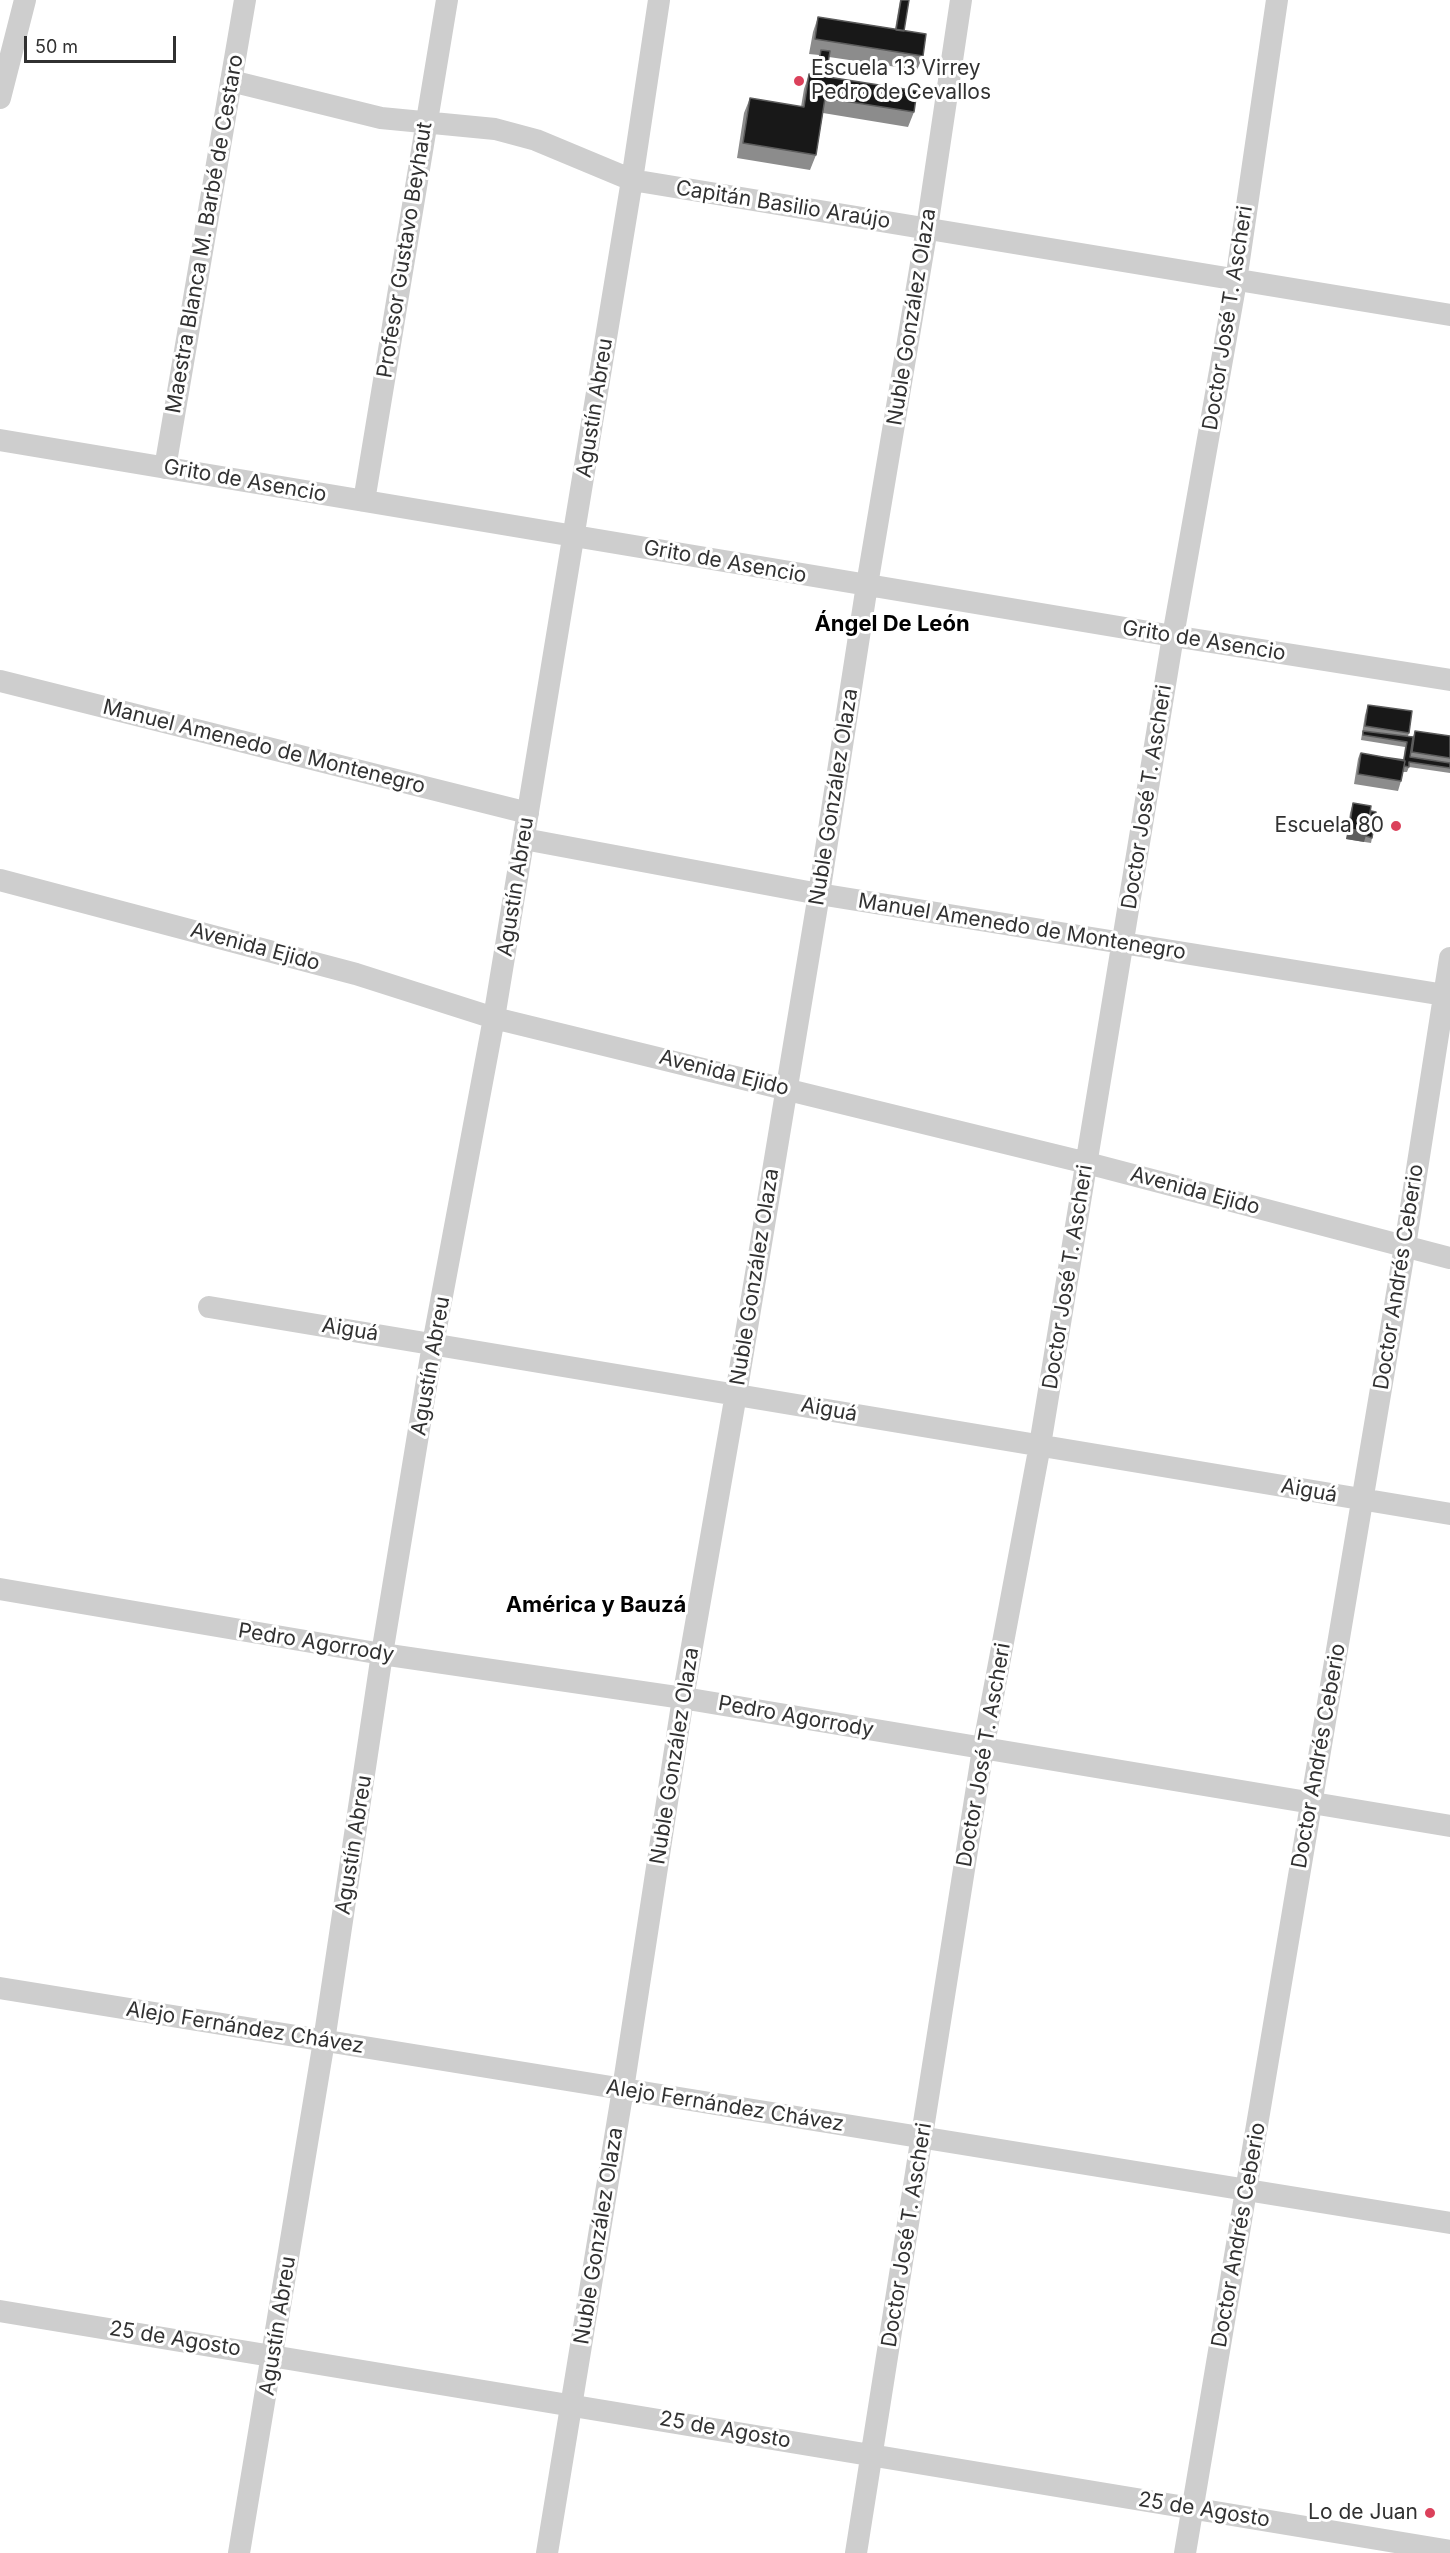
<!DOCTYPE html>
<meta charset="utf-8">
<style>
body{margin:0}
#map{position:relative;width:1450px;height:2553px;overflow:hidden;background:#fff;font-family:Inter,sans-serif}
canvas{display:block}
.scale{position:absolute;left:24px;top:36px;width:152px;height:27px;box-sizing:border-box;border:3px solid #313131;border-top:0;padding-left:8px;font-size:18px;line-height:21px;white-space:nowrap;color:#313131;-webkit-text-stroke:4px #fff;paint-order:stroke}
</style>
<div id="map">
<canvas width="1450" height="2553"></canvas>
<div class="scale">50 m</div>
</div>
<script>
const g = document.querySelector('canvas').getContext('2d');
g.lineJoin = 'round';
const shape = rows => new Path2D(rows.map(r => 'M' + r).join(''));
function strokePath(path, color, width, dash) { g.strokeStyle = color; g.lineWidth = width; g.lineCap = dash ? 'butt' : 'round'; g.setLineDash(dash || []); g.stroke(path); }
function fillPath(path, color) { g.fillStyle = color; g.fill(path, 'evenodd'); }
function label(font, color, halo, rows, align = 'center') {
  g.font = font + ' Inter,sans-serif'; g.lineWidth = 6; g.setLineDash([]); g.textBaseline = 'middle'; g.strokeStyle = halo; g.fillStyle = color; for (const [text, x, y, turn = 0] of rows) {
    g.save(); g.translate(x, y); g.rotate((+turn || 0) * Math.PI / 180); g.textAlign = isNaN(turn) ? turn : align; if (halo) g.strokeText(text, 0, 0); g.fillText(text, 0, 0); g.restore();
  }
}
const street = shape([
 [231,81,381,118,495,129,536,140,632,180,1450,315],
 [0,98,25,0],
 [0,440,1173,636,1450,680],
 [165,468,245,0],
 [364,501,447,0],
 [0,681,528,813],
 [524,839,819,894,1450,996],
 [0,880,356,974,494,1018,1087,1163,1450,1258],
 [209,1307,1450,1514],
 [0,1589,382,1654,683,1698,1450,1826],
 [0,1988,1450,2223],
 [0,2311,1450,2551],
 [239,2553,324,2041,382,1654,433,1344,494,1018,632,180,659,0],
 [547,2553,623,2089,683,1698,736,1394,819,894,867,585,927,228,961,0],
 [856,2553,983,1749,1040,1445,1173,636,1236,281,1277,0],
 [1185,2553,1405,1246,1450,958]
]);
const wall = shape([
 [900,0,909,0,904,31,923,56,917,70,829,57,826,76,914,112,908,127,823,113,816,155,810,170,737,158,744,113,750,98,801,107,804,89,809,74,816,75,819,55,809,54,813,32,818,17,895,29],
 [1368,705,1409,733,1408,736,1413,737,1415,731,1450,736,1450,773,1409,767,1407,772,1403,772,1401,781,1398,791,1354,784,1358,759,1360,753,1403,760,1405,747,1361,740,1365,715],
 [1353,803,1371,811,1372,838,1371,843,1346,839,1350,813]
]);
const shadedWall = shape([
 [1349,829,1367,832,1364,842,1346,839]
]);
const building = shape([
 [901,0,909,0,904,31,896,30,901,0],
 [818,17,926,34,923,56,815,39,818,17],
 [821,50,830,51,826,76,817,75,821,50],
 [809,74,917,91,914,112,825,98,816,155,743,143,750,98,804,107,809,74],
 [1368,705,1412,711,1409,733,1365,726,1368,705],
 [1363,731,1413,737,1410,757,1450,763,1450,768,1409,762,1409,767,1404,766,1405,761,1383,757,1404,760,1407,742,1363,735,1363,731],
 [1415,731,1450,736,1450,758,1412,752,1415,731],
 [1361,753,1405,761,1401,781,1358,774,1361,753],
 [1353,803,1371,806,1367,832,1349,829,1353,803],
 [1371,811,1376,812,1372,838,1366,836,1367,832,1371,811]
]);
const markers = [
 [799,81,6,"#db415b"],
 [1396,826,6,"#db415b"],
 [1430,2513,6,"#db415b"]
];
const poiNames = [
 ["Escuela 13 Virrey",811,69,"left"],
 ["Pedro de Cevallos",811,93,"left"],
 ["Escuela 80",1384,826],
 ["Lo de Juan",1418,2513]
];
const streetNames = [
 ["Capitán Basilio Araújo",783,205,9],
 ["Maestra Blanca M. Barbé de Cestaro",205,234,-80],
 ["Profesor Gustavo Beyhaut",405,250,-81],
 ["Nuble González Olaza",912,317,-81],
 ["Doctor José T. Ascheri",1228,318,-81],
 ["Agustín Abreu",595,408,-81],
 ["Grito de Asencio",245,481,10],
 ["Grito de Asencio",725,562,10],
 ["Grito de Asencio",1204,641,9],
 ["Manuel Amenedo de Montenegro",264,747,14],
 ["Nuble González Olaza",834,797,-81],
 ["Doctor José T. Ascheri",1147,797,-81],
 ["Agustín Abreu",516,887,-81],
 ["Manuel Amenedo de Montenegro",1022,927,9],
 ["Avenida Ejido",255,947,15],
 ["Avenida Ejido",724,1073,14],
 ["Avenida Ejido",1195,1191,15],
 ["Nuble González Olaza",755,1277,-81],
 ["Doctor José T. Ascheri",1068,1277,-81],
 ["Doctor Andrés Ceberio",1399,1277,-81],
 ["Aiguá",350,1330,9],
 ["Agustín Abreu",431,1366,-80],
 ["Aiguá",829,1410,10],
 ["Aiguá",1309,1491,10],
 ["Pedro Agorrody",316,1643,9],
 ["Pedro Agorrody",796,1717,10],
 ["Doctor José T. Ascheri",984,1755,-80],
 ["Nuble González Olaza",675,1756,-81],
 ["Doctor Andrés Ceberio",1319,1756,-80],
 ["Agustín Abreu",354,1845,-81],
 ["Alejo Fernández Chávez",245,2028,9],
 ["Alejo Fernández Chávez",725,2106,9],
 ["Doctor José T. Ascheri",907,2235,-81],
 ["Doctor Andrés Ceberio",1239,2235,-80],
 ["Nuble González Olaza",599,2236,-81],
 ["Agustín Abreu",278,2326,-81],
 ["25 de Agosto",175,2339,9],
 ["25 de Agosto",725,2430,10],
 ["25 de Agosto",1204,2510,9]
];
const neighbourhoodNames = [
 ["Ángel De León",892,624],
 ["América y Bauzá",596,1605]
];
strokePath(street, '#cecece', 22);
fillPath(wall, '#8c8c8c');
fillPath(shadedWall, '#5d5d5d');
fillPath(building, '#181818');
strokePath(building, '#5d5d5d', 1.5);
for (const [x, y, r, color] of markers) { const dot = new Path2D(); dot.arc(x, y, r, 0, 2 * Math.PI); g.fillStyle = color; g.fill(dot); strokePath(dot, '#fff', 2); }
label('21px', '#313131', '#fff', poiNames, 'right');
label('21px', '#313131', '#fff', streetNames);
label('bold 22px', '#000', '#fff', neighbourhoodNames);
</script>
